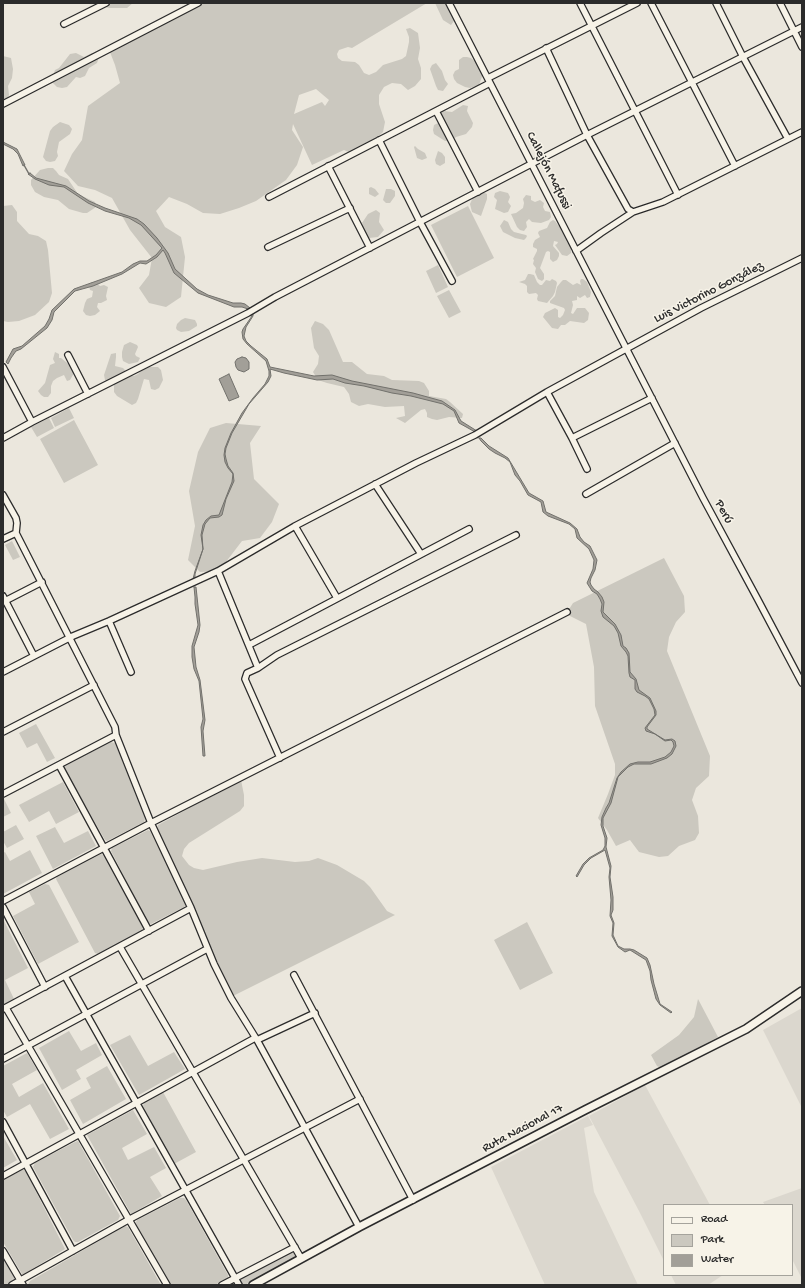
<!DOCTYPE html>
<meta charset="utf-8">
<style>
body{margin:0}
#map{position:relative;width:805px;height:1288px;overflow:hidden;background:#ebe7dd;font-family:"Gochi Hand",sans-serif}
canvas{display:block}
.frame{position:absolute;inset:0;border:4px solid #2b2b2b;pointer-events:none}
.legend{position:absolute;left:663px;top:1204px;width:130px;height:72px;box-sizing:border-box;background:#f7f3e8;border:1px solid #a5a39c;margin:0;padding:5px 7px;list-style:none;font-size:12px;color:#2b2b2b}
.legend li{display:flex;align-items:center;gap:8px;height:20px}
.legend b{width:20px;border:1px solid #a5a39c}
</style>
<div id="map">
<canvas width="805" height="1288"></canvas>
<div class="frame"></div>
<ul class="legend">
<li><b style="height:5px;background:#f7f3e8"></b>Road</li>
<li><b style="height:11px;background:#cbc8bf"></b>Park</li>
<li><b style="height:11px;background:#a29f98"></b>Water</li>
</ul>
</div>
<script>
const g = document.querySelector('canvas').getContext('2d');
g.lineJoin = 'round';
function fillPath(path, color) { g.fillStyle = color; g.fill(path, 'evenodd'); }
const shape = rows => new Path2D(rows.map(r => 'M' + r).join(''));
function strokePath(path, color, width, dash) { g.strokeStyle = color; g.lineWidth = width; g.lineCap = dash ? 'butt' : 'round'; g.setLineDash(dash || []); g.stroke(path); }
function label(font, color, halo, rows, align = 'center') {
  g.font = font + ' "Gochi Hand",sans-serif'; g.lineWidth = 3; g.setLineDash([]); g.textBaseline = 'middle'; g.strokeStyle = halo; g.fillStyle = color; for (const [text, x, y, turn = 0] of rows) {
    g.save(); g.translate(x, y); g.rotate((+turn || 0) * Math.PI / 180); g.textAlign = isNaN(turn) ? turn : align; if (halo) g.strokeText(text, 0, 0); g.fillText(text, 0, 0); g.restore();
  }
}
const built = shape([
 [802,1008,802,1108,763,1030],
 [645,1085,710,1205,664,1205,664,1261,639,1211,589,1116],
 [588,1116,593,1125,584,1128,594,1192,638,1285,545,1285,491,1167],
 [802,1188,802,1279,792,1259,792,1205,765,1205,763,1202],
 [671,1275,723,1275,708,1285,676,1285]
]);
const green = shape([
 [97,3,133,3,127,8,109,8,100,5],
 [203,3,427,3,352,48,348,47,339,50,337,54,338,58,342,61,355,62,359,65,364,73,369,75,376,72,383,65,402,59,406,56,409,42,409,37,406,29,410,28,418,33,420,48,418,59,421,68,421,79,415,86,408,90,401,84,392,83,384,87,379,95,379,104,385,122,383,132,369,145,353,154,344,150,312,165,293,124,292,130,303,147,297,165,286,180,256,201,239,208,220,214,203,213,187,204,169,197,156,211,165,227,181,237,185,257,181,297,166,307,149,303,139,288,149,275,152,258,130,230,112,198,95,190,78,186,64,171,72,154,82,140,88,106,120,83,115,65,108,47],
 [316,89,329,100,325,106,322,102,294,114,299,95],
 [435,3,445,3,452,12,454,16,454,21,451,25,443,20],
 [76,53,84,57,92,53,100,54,97,63,89,68,85,76,80,78,76,77,67,87,62,88,57,87,51,81,55,70,59,68,70,54],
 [3,56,11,58,13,69,12,78,8,86,9,95,3,112],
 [463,57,467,57,471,58,482,67,484,71,479,85,470,88,465,87,457,83,454,79,453,75,455,71,459,69,459,60],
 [436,63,442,71,445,80,448,84,443,91,438,90,436,86,430,69,432,65],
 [463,105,468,106,467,111,473,123,472,127,466,134,456,137,453,140,445,141,434,134,433,130,434,125,438,123,439,112,444,111,452,112],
 [60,122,69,125,72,129,70,134,59,142,57,152,58,156,55,161,50,162,46,161,43,157,50,131,53,127],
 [415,146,418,149,425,153,427,158,422,160,417,158,414,147],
 [438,151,442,153,445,157,445,163,440,166,436,164,435,160],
 [48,168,53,168,56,171,59,175,68,179,78,194,95,202,96,207,87,213,83,213,69,209,58,200,44,197,35,192,31,185,31,180,40,170],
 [371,187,375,189,379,194,375,197,369,194,369,188],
 [386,189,391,189,395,191,395,196,390,203,386,203,383,200],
 [500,191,508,193,510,197,508,202,511,206,508,212,504,213,495,209,497,200,494,197,495,193],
 [483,192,487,194,487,199,481,216,472,212,470,204,474,195,478,193],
 [526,195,531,196,531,200,535,202,540,200,544,203,543,207,545,211,550,212,551,217,549,220,541,223,532,222,529,219,526,222,527,227,524,231,520,230,517,227,511,214,516,213,523,208,524,203,523,199],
 [12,205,17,212,17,221,29,234,38,236,46,241,48,250,52,293,49,302,35,315,19,321,8,322,3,321,3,206],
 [468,206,494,258,457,277,431,225],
 [376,210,380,213,379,222,384,230,378,237,369,238,365,236,362,223,368,214],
 [504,220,508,222,511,229,514,232,526,235,527,236,526,238,524,240,515,238,503,232,500,226],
 [553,220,555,221,558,225,563,230,566,237,567,242,571,246,571,253,567,256,562,255,555,245,557,244,558,242,554,241,553,246,559,253,559,256,557,260,553,262,550,259,550,252,548,251,546,252,540,268,544,274,544,279,542,281,538,279,535,272,536,268,533,264,534,260,533,259,537,251,537,249,533,247,533,244,535,240,540,237,538,233,539,231,547,228,550,222],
 [438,265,448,287,436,293,426,271],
 [528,274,530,274,534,275,537,282,540,285,542,285,546,280,550,281,552,279,556,281,557,283,555,292,553,296,547,303,538,301,537,299,538,295,536,293,529,294,527,292,527,286,525,284,519,282,525,280],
 [581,279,583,279,587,282,591,292,590,297,587,298,585,295,580,298,577,296,577,300,572,301,573,305,571,313,573,314,577,308,585,308,589,313,588,320,584,323,570,321,565,325,561,325,558,329,552,328,543,317,545,313,555,308,558,310,558,317,560,318,563,315,565,310,564,308,550,303,550,301,555,296,557,287,561,282,563,280,566,280,573,285,577,283,581,285,580,281],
 [91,282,96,282,100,286,104,285,108,287,106,296,107,300,101,303,98,303,97,307,100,311,95,315,90,316,86,315,83,311,85,303,87,299,92,297,93,291,90,290,89,286],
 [449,290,461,312,449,318,437,296],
 [185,318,195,320,197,324,197,326,189,331,181,332,177,330,176,328,177,324,181,320],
 [315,321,323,324,329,330,343,362,352,362,367,374,384,376,392,380,419,381,424,383,429,391,429,396,446,399,450,402,463,414,462,418,449,417,437,420,432,419,427,417,427,413,425,409,421,410,405,423,396,418,405,416,404,406,385,407,368,404,359,406,351,402,349,394,344,387,327,383,318,380,313,372,318,364,319,356,314,348,311,328],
 [130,342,137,345,138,347,135,354,136,356,140,358,138,362,129,364,123,361,122,357,122,352,124,345],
 [55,352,59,354,59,358,61,358,71,366,74,373,70,380,67,381,64,375,57,378,53,381,51,386,51,393,48,397,44,397,41,395,38,391,45,383,50,365,55,363,53,359],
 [116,353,116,357,115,366,123,368,130,375,134,376,138,374,145,367,158,367,161,370,163,380,159,388,155,390,151,389,149,380,144,379,138,399,136,403,132,405,117,396,114,392,114,383,105,380,104,375,111,354],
 [69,408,74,418,55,427,51,418],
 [49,418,54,428,37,437,31,427],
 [74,420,98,465,64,483,40,439],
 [226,423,261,426,250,443,254,479,279,504,272,522,260,538,242,541,219,571,200,572,188,560,195,526,189,491,198,452,210,428],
 [12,541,20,557,13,560,5,545],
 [664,558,684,596,685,612,676,622,669,637,667,651,710,756,709,776,696,788,692,800,698,816,699,833,695,840,679,846,668,856,659,857,639,852,630,840,616,846,607,830,598,818,608,794,615,775,615,764,595,706,594,667,586,624,566,614,573,603],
 [36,724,55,758,47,762,37,743,27,748,19,733],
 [111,742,115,743,145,819,144,822,107,841,105,840,64,768,65,765],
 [241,780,244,795,244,806,240,811,189,843,184,849,182,856,189,865,194,868,203,870,237,862,262,858,295,862,309,861,318,858,337,865,364,881,370,887,387,911,395,915,233,996,219,969,194,908,157,828,158,825],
 [63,782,79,812,56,824,49,811,29,822,19,805],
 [3,797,11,813,3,817],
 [16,825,24,839,7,848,3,841,3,832],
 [55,827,64,843,88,831,96,846,53,869,36,836],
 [148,830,150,831,186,904,184,907,151,924,148,923,111,851,112,848],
 [30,850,42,873,3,894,3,853,5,852,10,861],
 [101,854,103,855,143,928,142,931,98,954,95,953,56,879,57,877],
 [45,884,49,885,79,942,38,964,13,916,35,904,29,892],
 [3,919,28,968,5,980,14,999,3,1005],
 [527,922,553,973,520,990,494,940],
 [698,999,718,1037,661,1068,657,1066,651,1055,679,1035,694,1017],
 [69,1031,81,1051,96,1043,102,1055,76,1070,81,1079,62,1090,39,1048],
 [130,1035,148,1066,174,1052,185,1069,139,1095,110,1045],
 [27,1053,37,1070,12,1084,19,1097,43,1083,69,1129,50,1139,30,1104,7,1117,3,1110,3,1066],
 [107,1066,126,1099,83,1124,70,1100,91,1088,86,1078],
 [163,1092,196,1152,174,1164,143,1106,144,1103],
 [133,1110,147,1134,122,1148,128,1160,154,1147,166,1168,150,1177,162,1196,131,1214,87,1135],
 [3,1136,17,1160,3,1168],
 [78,1141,120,1216,118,1220,78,1242,75,1242,73,1240,33,1167,35,1163,75,1142],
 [22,1170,24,1170,26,1172,65,1249,24,1274,22,1274,3,1242,3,1180],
 [180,1198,184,1198,186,1200,228,1275,228,1278,215,1285,170,1285,135,1224,137,1220],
 [125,1226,128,1227,161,1285,28,1285,30,1281],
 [292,1252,295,1253,296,1255,294,1258,245,1285,242,1284,240,1281,241,1278],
 [3,1258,15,1277,14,1281,7,1285,3,1285]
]);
const water = shape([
 [3,142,17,149,25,165,23,166,18,154,13,149,3,144,3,142],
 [30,173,36,178,66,186,89,201,105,208,137,219,144,224,157,238,168,253,175,269,197,289,208,295,233,303,241,303,245,304,250,308,248,309,242,307,234,307,198,293,174,273,165,253,163,250,157,257,146,264,140,263,122,274,93,286,75,291,54,312,52,320,47,328,21,349,16,351,11,358,8,364,6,362,13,349,22,346,45,326,49,319,52,310,74,289,122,272,133,264,140,261,147,261,156,255,162,248,141,225,129,218,105,211,88,203,64,187,49,185,35,179,28,174,30,173],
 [253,312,253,316,246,327,244,336,246,341,251,346,267,359,270,367,314,376,332,375,352,381,413,393,442,401,455,410,461,421,477,431,475,432,468,428,459,423,454,411,443,404,411,396,392,393,364,386,345,383,333,379,317,380,284,373,270,369,271,376,268,382,249,404,232,433,226,448,225,454,226,459,228,466,233,473,234,481,226,499,222,515,219,517,210,518,205,524,202,535,203,549,195,574,195,578,193,579,195,571,203,549,201,535,203,525,206,520,211,516,219,515,232,482,233,474,228,468,225,462,224,455,225,448,231,433,242,413,253,398,265,384,269,376,269,371,266,361,247,344,243,339,242,332,243,329,252,316,251,313,253,312],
 [242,357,246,358,249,362,249,369,244,372,238,370,236,367,235,362,237,359,242,357],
 [229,374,239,397,229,401,219,379,229,374],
 [479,438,481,438,489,446,508,458,529,493,543,501,546,512,570,523,577,529,580,537,584,542,590,546,597,560,595,570,591,578,590,582,591,585,594,589,598,592,602,597,604,602,603,612,615,624,621,635,623,646,626,648,629,653,630,672,636,679,639,690,650,698,656,711,656,715,647,727,647,729,665,740,672,739,675,741,676,746,672,754,667,758,651,764,634,764,628,767,618,777,611,803,603,818,603,826,607,838,606,847,611,866,610,877,613,897,613,910,611,915,614,923,613,935,618,946,624,949,630,949,634,950,647,958,650,965,654,984,660,1004,672,1012,671,1013,660,1005,656,999,651,980,650,971,646,960,630,950,625,952,618,947,612,936,613,923,610,916,611,900,609,877,610,868,605,850,591,858,584,865,577,877,576,876,583,864,589,858,603,850,605,846,605,838,601,825,602,817,606,808,609,803,617,778,621,772,630,764,638,762,650,762,665,757,671,752,674,746,673,742,671,740,665,741,655,734,646,731,645,728,655,715,654,709,649,699,645,696,637,692,635,689,635,680,630,677,629,673,628,656,626,652,621,646,618,633,614,626,603,617,601,611,602,604,600,599,597,594,592,591,587,583,593,569,594,560,589,549,577,538,575,529,569,524,548,516,543,512,541,502,528,495,520,481,515,475,510,462,505,458,495,453,489,449,481,441,479,438],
 [194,587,196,587,200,625,199,632,194,647,196,667,200,680,205,720,203,731,205,756,203,756,201,727,203,719,199,681,194,669,192,657,192,646,198,625,195,604,195,597,194,587]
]);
const stream = shape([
 [24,165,29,174]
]);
const street = shape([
 [449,3,703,498,757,598,802,683],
 [580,3,678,195],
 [651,3,735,166],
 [716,3,743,57,788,139],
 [780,3,802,47],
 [64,24,106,3],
 [546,48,587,135,628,209,633,212],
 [488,78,637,3],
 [3,104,198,3],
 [436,111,478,192],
 [379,140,420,222,452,281],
 [328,166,370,248],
 [269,197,490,83],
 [268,247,350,208],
 [576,251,601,233,633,212,663,202,802,132],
 [68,355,88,394],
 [3,367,32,422],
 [547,392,572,438,652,398],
 [3,438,32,422,248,313,275,297,587,135,802,27],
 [572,438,587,469],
 [375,484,421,554],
 [586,494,675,443],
 [3,495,16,518,17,523,16,533,115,727,116,735,151,823,191,908,214,964,231,998,257,1040,359,1227],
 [295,526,337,598],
 [3,539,16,533],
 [218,571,258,668],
 [3,596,34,656],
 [3,602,42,582],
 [109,621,131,672],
 [249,645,469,529],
 [3,672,73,636,109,621,218,571,295,526,416,463,475,435,547,392,701,308,802,258],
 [3,732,94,685],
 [280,758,245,679,247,673,258,668,277,655,516,535],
 [59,765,149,931],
 [3,794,116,735],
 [3,901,151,823,567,612],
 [3,907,45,987],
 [120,947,301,1258],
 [294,975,413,1200],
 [65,976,239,1285],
 [6,1008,167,1285],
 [3,1009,191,908],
 [257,1040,315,1013],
 [3,1059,207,949],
 [3,1122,73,1251],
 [3,1176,255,1038],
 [3,1251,23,1285],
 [12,1285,128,1220,360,1099],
 [222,1285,295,1247]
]);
const secondary = shape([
 [253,1285,359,1227,585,1110,746,1029,802,991]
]);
const streetNames = [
 ["Callejón Mafussi",548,171,63],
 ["Luis Victorino González",709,293,-27],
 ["Perú",723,512,62],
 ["Ruta Nacional 17",523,1129,-28]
];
fillPath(built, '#dbd7ce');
fillPath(green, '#cbc8bf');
fillPath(water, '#a29f98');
strokePath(water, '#72716c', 1);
strokePath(stream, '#72716c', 1.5);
strokePath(street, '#2b2b2b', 8);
strokePath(secondary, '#2b2b2b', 10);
strokePath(street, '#f7f3e8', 5.5);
strokePath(secondary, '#f7f3e8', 7);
label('13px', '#2b2b2b', '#f7f3e8', streetNames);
</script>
